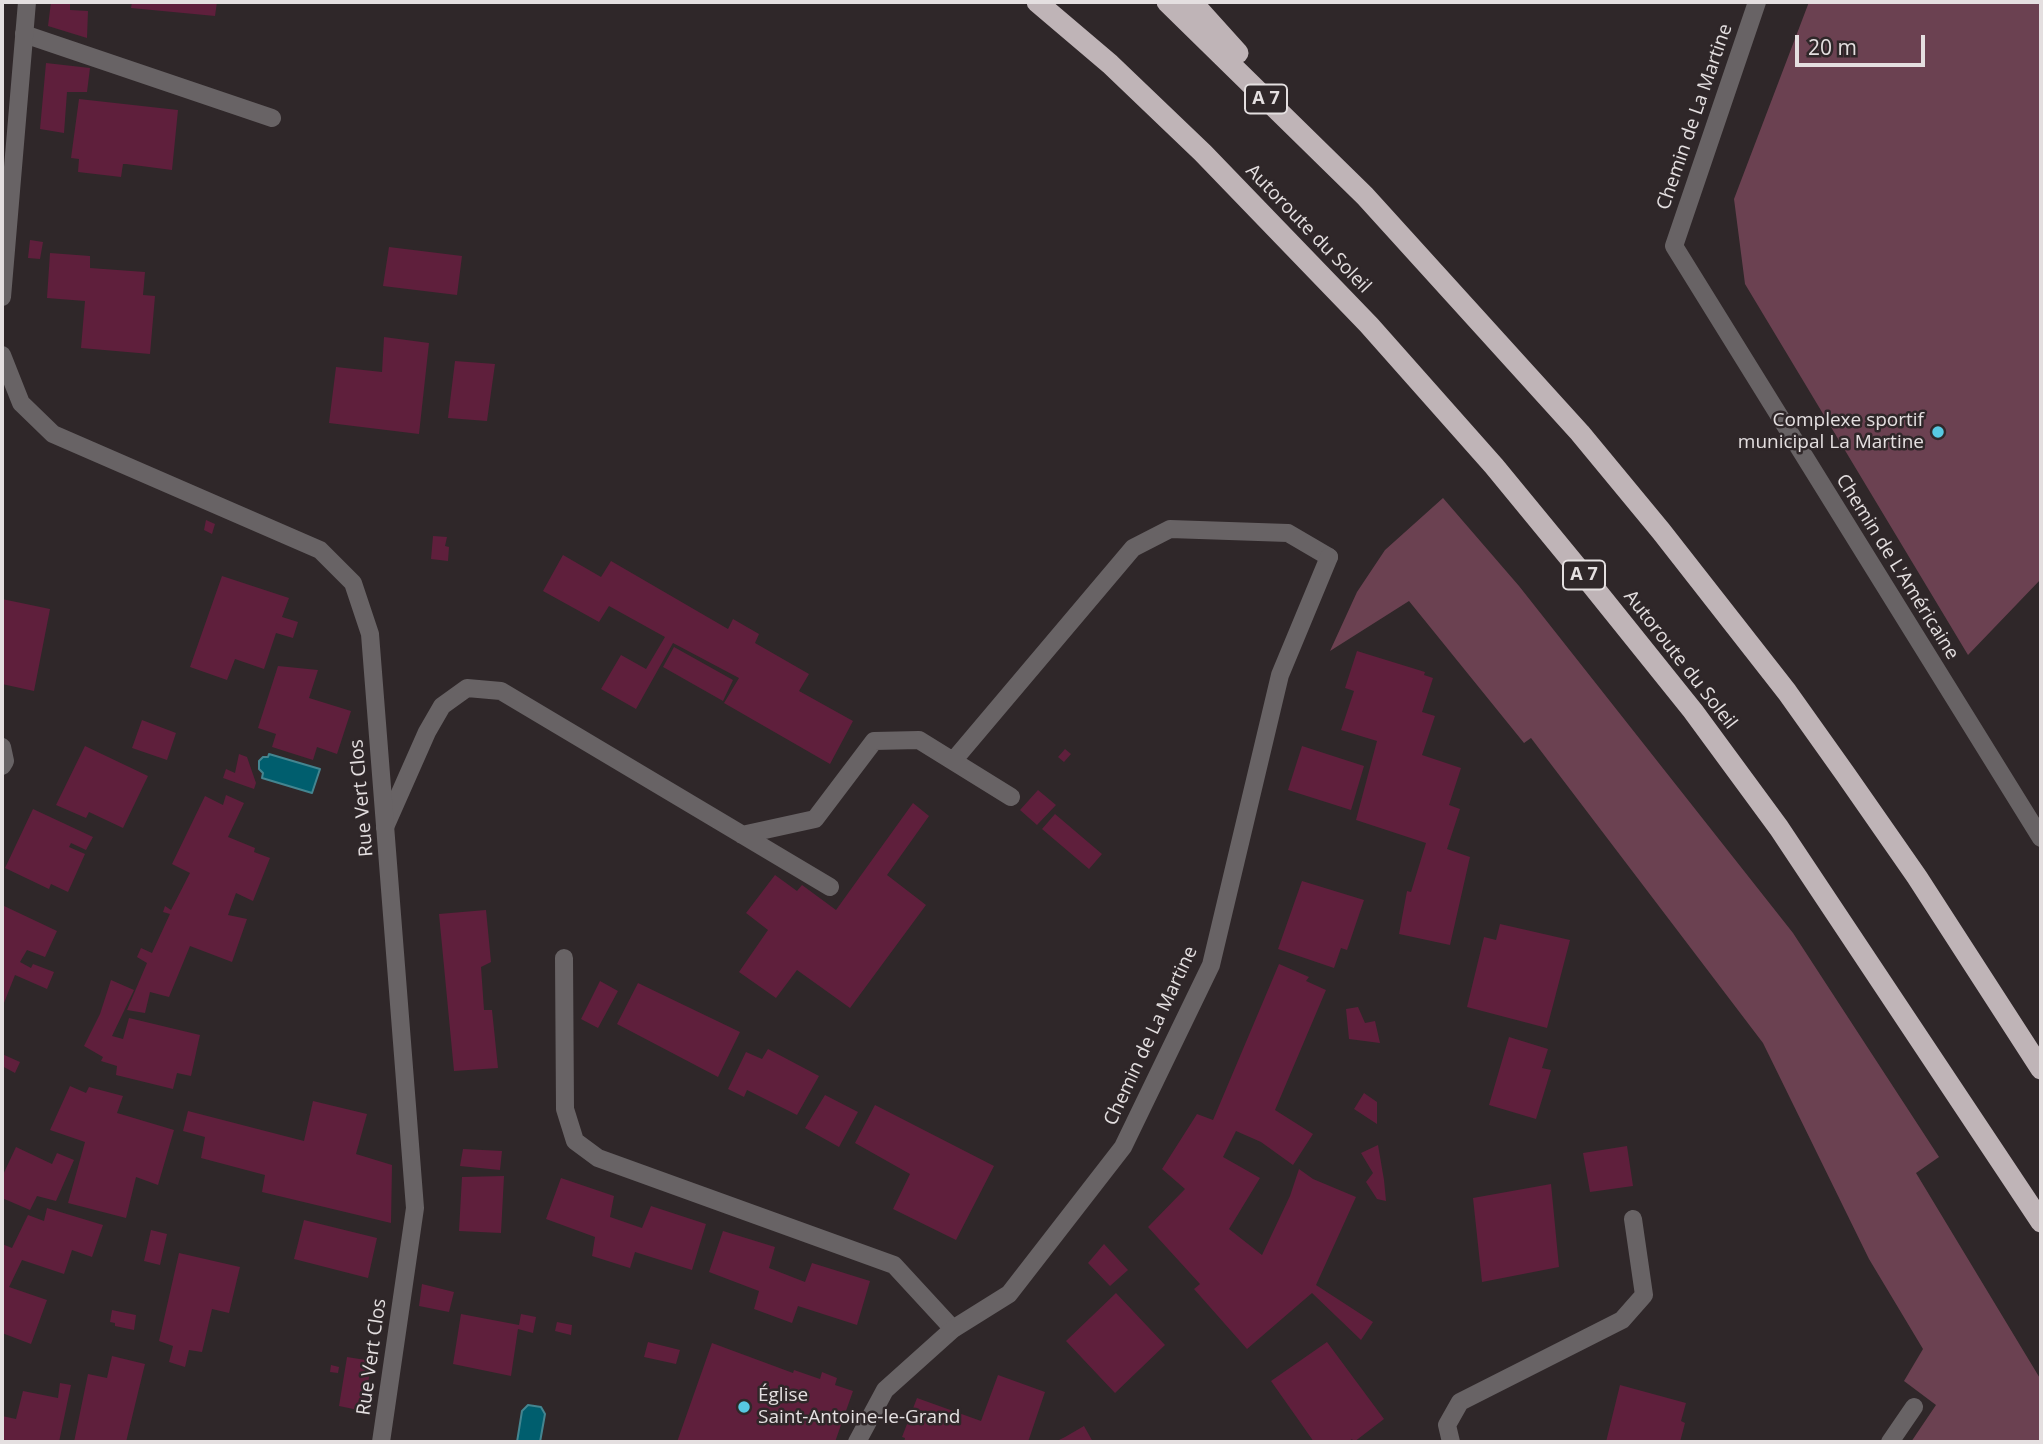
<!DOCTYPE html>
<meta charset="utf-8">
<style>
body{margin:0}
#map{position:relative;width:2043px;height:1444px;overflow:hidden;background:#2f2729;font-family:"Open Sans",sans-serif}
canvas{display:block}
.frame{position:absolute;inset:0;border:4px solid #e4dfe0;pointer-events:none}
.scale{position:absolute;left:1795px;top:35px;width:130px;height:32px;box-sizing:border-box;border:4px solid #e4dfe0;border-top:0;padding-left:9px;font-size:21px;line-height:24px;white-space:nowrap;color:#e4dfe0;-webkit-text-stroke:5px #2f2729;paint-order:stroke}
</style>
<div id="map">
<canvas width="2043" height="1444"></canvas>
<div class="frame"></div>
<div class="scale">20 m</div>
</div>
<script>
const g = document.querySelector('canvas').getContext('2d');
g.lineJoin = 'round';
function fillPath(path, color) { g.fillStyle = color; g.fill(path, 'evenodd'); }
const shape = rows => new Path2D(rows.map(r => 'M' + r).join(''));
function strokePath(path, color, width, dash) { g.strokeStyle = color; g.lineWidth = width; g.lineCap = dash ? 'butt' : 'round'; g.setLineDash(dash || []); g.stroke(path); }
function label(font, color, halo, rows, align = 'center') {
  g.font = font + ' "Open Sans",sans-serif'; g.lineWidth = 5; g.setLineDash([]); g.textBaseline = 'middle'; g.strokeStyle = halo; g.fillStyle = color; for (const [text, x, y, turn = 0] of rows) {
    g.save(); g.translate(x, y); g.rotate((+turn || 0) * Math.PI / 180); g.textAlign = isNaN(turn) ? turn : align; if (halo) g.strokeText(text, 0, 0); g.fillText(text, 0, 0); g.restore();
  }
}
const green = shape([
 [1809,2,2041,2,2041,579,1968,655,1745,284,1734,199],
 [1443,498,1519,586,1793,933,1939,1157,1916,1173,2041,1380,2041,1442,1911,1442,1936,1405,1904,1381,1923,1349,1869,1259,1763,1043,1531,738,1524,743,1409,601,1330,651,1357,592,1385,550]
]);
const water = shape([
 [269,754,320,769,312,793,262,778,263,773,259,769,259,761,263,757,268,757,269,754],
 [528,1405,541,1407,545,1414,540,1442,517,1442,522,1411,528,1405]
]);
const building = shape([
 [51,2,70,2,70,10,88,11,87,38,48,26],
 [132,2,217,2,215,16,131,8],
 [46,63,90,68,87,92,67,92,64,133,40,129],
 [79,99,178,110,172,170,126,164,123,164,121,177,78,172,79,159,71,158],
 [30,240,43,242,40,259,28,258],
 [389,247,462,256,457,295,383,286],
 [50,253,90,256,90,268,145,272,143,295,155,296,150,354,81,348,85,301,47,298],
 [384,337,429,343,419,434,329,423,336,367,382,372],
 [455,361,495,364,487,421,448,418],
 [206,520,215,524,212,534,204,530],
 [433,536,447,537,445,546,449,547,448,561,431,559],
 [563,555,601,577,611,561,728,629,733,619,759,634,755,643,809,674,799,691,853,721,830,764,724,703,739,678,673,643,636,709,601,689,621,655,646,669,665,637,609,606,599,622,543,591],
 [222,576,289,598,282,617,298,622,293,638,276,633,264,669,235,659,227,680,190,667],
 [2,599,50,609,34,691,2,684],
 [674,647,733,680,723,701,663,667],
 [1357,651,1425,672,1424,675,1433,678,1422,712,1435,716,1422,755,1461,768,1449,805,1460,809,1447,849,1470,857,1450,945,1399,934,1407,891,1411,892,1426,843,1356,820,1377,741,1341,730,1354,691,1345,688],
 [278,666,318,670,309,698,351,711,337,754,317,747,313,760,272,747,276,734,258,728],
 [142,720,176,733,167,760,132,748],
 [85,746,148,776,123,828,89,812,86,818,56,805],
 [1302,746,1364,766,1351,810,1288,790],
 [1065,749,1071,754,1064,762,1058,757],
 [239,754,247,757,256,783,254,789,223,778,226,769,235,773],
 [1038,790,1056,805,1037,825,1020,810],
 [226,795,244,803,228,837,255,848,254,852,270,858,253,901,236,893,233,901,228,915,247,919,232,962,190,946,169,997,150,992,145,1013,127,1010,147,963,137,957,141,948,152,953,170,914,163,912,165,906,171,910,190,873,172,864,205,796,223,805],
 [913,803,929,816,887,875,926,905,850,1008,797,970,776,998,739,972,768,930,746,913,775,875,797,891,802,885,836,910],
 [33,809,93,837,86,850,71,843,69,847,85,854,68,892,51,884,49,889,5,868],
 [1055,814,1102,854,1089,869,1042,829],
 [1302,881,1364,900,1347,950,1341,948,1334,968,1278,949],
 [2,905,57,931,45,957,27,950,20,962,31,968,33,964,54,972,47,989,15,975,2,1008],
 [486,910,491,962,481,967,484,1010,492,1010,498,1068,454,1071,439,914],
 [1500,924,1570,940,1547,1028,1467,1007,1484,937,1496,940],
 [1279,964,1309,977,1306,981,1326,990,1275,1110,1313,1134,1293,1165,1261,1142,1236,1131,1223,1157,1260,1178,1229,1229,1262,1255,1290,1196,1299,1169,1313,1179,1356,1197,1316,1285,1373,1322,1361,1340,1312,1293,1247,1349,1194,1289,1200,1284,1148,1227,1185,1189,1162,1169,1197,1114,1213,1120],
 [111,980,134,990,112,1036,123,1039,129,1018,200,1035,191,1076,177,1073,173,1089,116,1075,117,1066,101,1061,103,1057,84,1046,100,1014],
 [600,981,618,991,598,1028,581,1019],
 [638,983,740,1032,718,1077,617,1024],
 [1358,1007,1365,1023,1375,1021,1380,1043,1349,1039,1346,1009],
 [1509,1037,1548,1049,1542,1068,1551,1070,1536,1119,1489,1105],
 [768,1049,819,1076,797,1115,747,1090,744,1097,728,1089,746,1052,762,1059],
 [2,1054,20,1062,15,1073,2,1066],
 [70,1086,86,1093,89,1087,123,1096,117,1113,174,1130,158,1185,136,1177,126,1218,68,1203,85,1142,50,1130],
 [1364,1093,1377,1102,1377,1124,1354,1109],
 [825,1095,858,1112,839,1147,805,1128],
 [313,1101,367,1114,356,1154,392,1165,391,1223,262,1192,265,1175,201,1158,205,1137,183,1131,188,1111,304,1141],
 [875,1105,994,1166,956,1240,893,1209,910,1174,855,1143],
 [1378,1145,1384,1180,1386,1201,1377,1199,1366,1182,1373,1173,1361,1153],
 [1627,1146,1633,1186,1590,1192,1583,1153],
 [16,1147,52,1164,57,1153,74,1160,56,1201,37,1196,30,1210,2,1198,2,1177],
 [463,1149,502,1151,500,1170,460,1166],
 [504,1176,501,1233,459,1231,462,1177],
 [561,1178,614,1196,610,1217,642,1228,651,1206,706,1224,692,1270,635,1252,630,1268,592,1256,595,1237,546,1219],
 [1551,1184,1559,1267,1482,1282,1473,1198],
 [47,1208,103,1225,92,1257,72,1250,64,1274,22,1260,9,1287,47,1300,31,1344,2,1333,2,1270,4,1266,2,1265,2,1244,12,1248,28,1215,44,1221],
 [304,1220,377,1238,368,1278,294,1259],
 [151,1230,167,1234,160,1265,144,1261],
 [723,1231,775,1247,769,1268,805,1282,812,1263,870,1281,857,1325,798,1306,792,1323,754,1309,759,1291,709,1272],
 [1104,1244,1128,1270,1110,1286,1088,1263],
 [179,1253,240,1267,229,1313,212,1309,202,1352,189,1350,185,1367,169,1362,173,1346,159,1341],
 [422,1284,454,1292,449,1312,419,1306],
 [1116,1293,1165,1345,1115,1393,1066,1341],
 [112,1310,136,1315,134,1330,115,1326,115,1323,110,1322],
 [461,1314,519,1325,521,1314,536,1317,533,1333,518,1329,511,1376,453,1364],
 [557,1322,572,1325,571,1335,555,1331],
 [648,1342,680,1350,676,1364,644,1357],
 [1327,1342,1384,1419,1354,1442,1352,1439,1348,1442,1314,1442,1271,1381],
 [712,1343,793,1373,794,1370,820,1379,822,1372,837,1378,835,1385,853,1391,835,1442,677,1442],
 [112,1356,145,1364,126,1442,74,1442,88,1374,107,1378],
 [347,1357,372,1361,363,1411,339,1406],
 [331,1365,339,1367,338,1373,330,1372],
 [998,1375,1045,1392,1028,1442,904,1442,905,1438,902,1437,917,1398,981,1421],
 [60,1383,71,1385,59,1442,2,1442,2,1416,16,1419,23,1391,58,1398],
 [1620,1385,1686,1403,1681,1421,1685,1423,1680,1442,1606,1442],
 [1084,1426,1093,1442,1055,1442,1065,1437]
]);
const service = shape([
 [24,34,272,118],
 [953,761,1133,548,1170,529,1288,533,1329,557],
 [385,827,427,732,442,706,467,688,501,691,830,887],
 [742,835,815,819,874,741,919,740,1011,797],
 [564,958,565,1109,575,1141,598,1158,894,1265,953,1329],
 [1451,1442,1447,1425,1460,1402,1622,1320,1644,1295,1633,1219]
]);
const minor = shape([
 [1757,2,1674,246,2041,838],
 [2,297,27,2],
 [2,355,21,403,53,434,320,550,353,583,370,634,415,1208,381,1442],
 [2,747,5,761,2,766],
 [857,1442,885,1390,953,1329,1009,1294,1123,1147,1211,965,1280,675,1329,557],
 [1890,1442,1914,1407]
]);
const motorway = shape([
 [1037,2,1110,64,1203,153,1369,325,1494,466,1591,584,1693,711,1779,828,2041,1222],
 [1167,2,1365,196,1580,433,1661,531,1787,692,1846,775,1917,877,2041,1069],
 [1192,2,1238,53]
]);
const markers = [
 [1938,432,7,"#57c9e2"],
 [744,1407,7,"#57c9e2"]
];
const shields = [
 [1266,99,42],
 [1584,575,42]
];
const shieldNames = [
 ["A 7",1266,99],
 ["A 7",1584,575]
];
const streetNames = [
 ["Chemin de La Martine",1695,117,-71],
 ["Autoroute du Soleil",1308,229,46],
 ["Chemin de L'Américaine",1897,567,58],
 ["Autoroute du Soleil",1680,660,52],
 ["Rue Vert Clos",362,798,-95],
 ["Chemin de La Martine",1151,1036,-65],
 ["Rue Vert Clos",372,1357,-82]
];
const poiNames = [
 ["Complexe sportif",1924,421],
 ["municipal La Martine",1924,443],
 ["Église",758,1396,"left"],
 ["Saint-Antoine-le-Grand",758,1418,"left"]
];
fillPath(green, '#6b4151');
fillPath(water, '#005e6e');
strokePath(water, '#448590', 2);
fillPath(building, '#5f1f3c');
strokePath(service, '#686365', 18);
strokePath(minor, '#686365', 18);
strokePath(motorway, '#bfb4b7', 21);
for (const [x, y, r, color] of markers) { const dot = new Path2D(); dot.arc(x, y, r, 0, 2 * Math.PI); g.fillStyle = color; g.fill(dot); strokePath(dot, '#2f2729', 2.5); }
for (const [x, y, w] of shields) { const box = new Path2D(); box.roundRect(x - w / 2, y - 14.5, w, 29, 5); g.fillStyle = '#2f2729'; g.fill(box); strokePath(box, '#e4dfe0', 2); }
label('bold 18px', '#e4dfe0', null, shieldNames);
label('19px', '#e4dfe0', '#2f2729', streetNames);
label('19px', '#e4dfe0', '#2f2729', poiNames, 'right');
</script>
